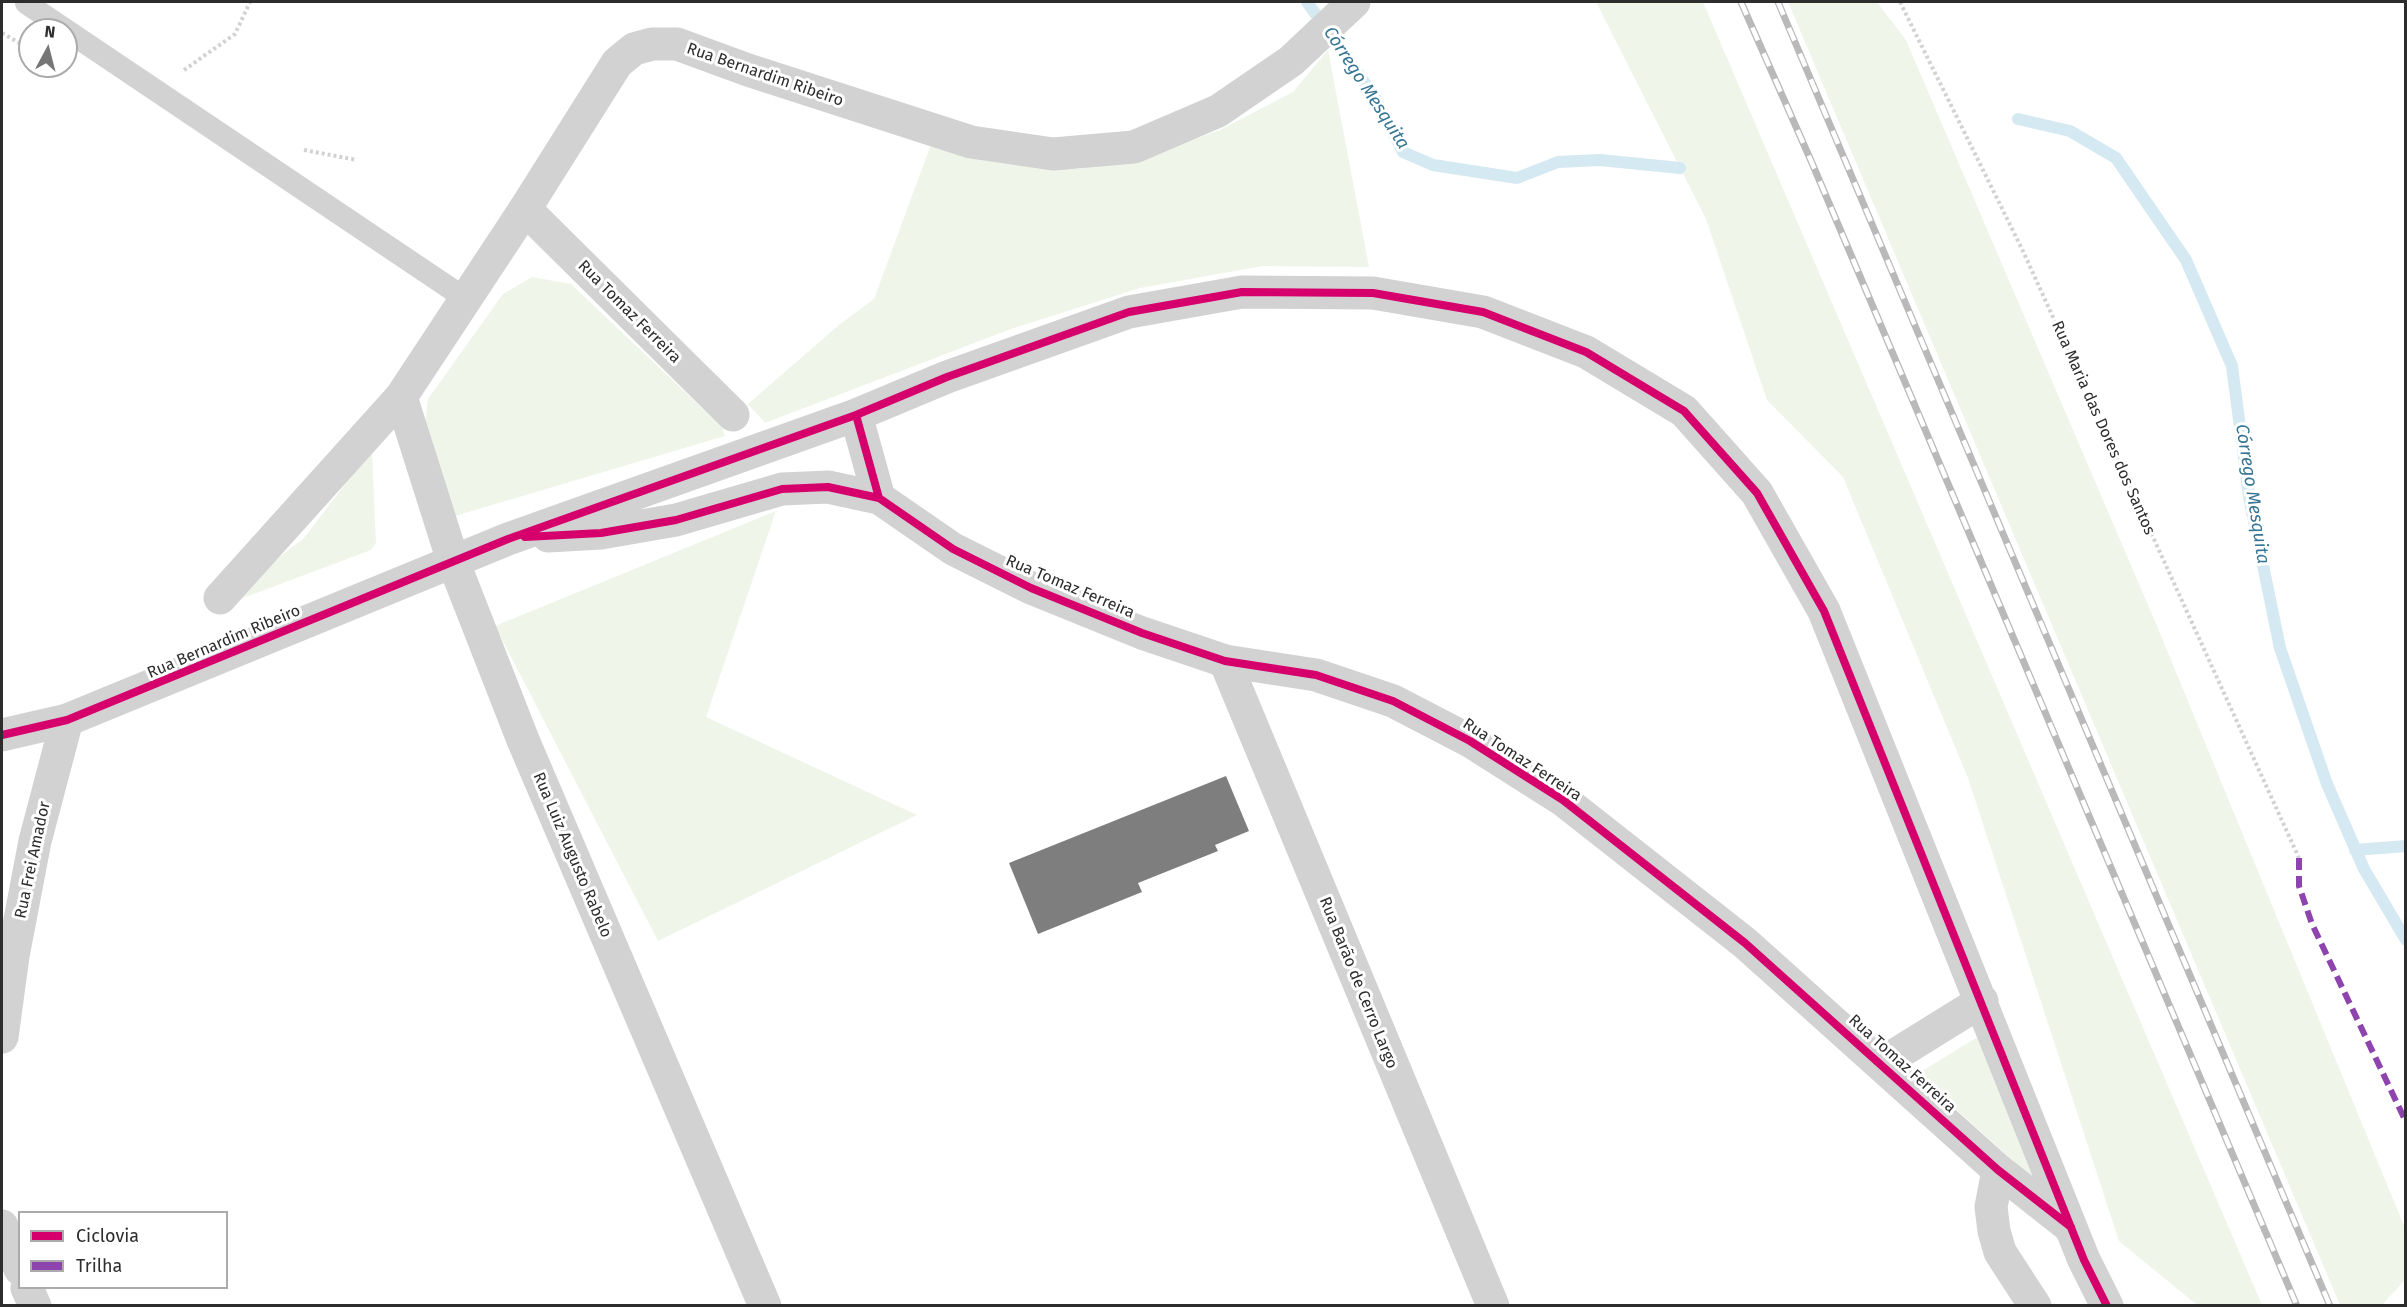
<!DOCTYPE html>
<meta charset="utf-8">
<style>
body{margin:0}
#map{position:relative;width:2407px;height:1307px;overflow:hidden;background:#fff;font-family:"Fira Sans",sans-serif}
canvas{display:block}
.frame{position:absolute;inset:0;border:3px solid #2d2d2d;pointer-events:none}
.legend{position:absolute;left:18px;top:1211px;width:210px;height:78px;box-sizing:border-box;background:#fff;border:2px solid #ababab;margin:0;padding:8px 10px;list-style:none;font-size:18px;color:#2d2d2d}
.legend li{display:flex;align-items:center;gap:12px;height:30px}
.legend b{width:30px;border:2px solid #ababab}
.north{position:absolute;left:18px;top:18px;width:60px;height:60px;box-sizing:border-box;background:#fff;border:2px solid #ababab;border-radius:50%;rotate:7deg;font-size:16px;font-weight:700;line-height:24px;text-align:center;color:#2d2d2d}
.north::after{content:'';display:block;margin:auto;width:21px;height:27px;background:#767676;clip-path:polygon(50% 0,100% 100%,50% 72%,0 100%)}
</style>
<div id="map">
<canvas width="2407" height="1307"></canvas>
<div class="frame"></div>
<ul class="legend">
<li><b style="height:8px;background:#d6006c"></b>Ciclovia</li>
<li><b style="height:8px;background:#8e44ad"></b>Trilha</li>
</ul>
<div class="north">N</div>
</div>
<script>
const g = document.querySelector('canvas').getContext('2d');
g.lineJoin = 'round';
function fillPath(path, color) { g.fillStyle = color; g.fill(path, 'evenodd'); }
const shape = rows => new Path2D(rows.map(r => 'M' + r).join(''));
function strokePath(path, color, width, dash) { g.strokeStyle = color; g.lineWidth = width; g.lineCap = dash ? 'butt' : 'round'; g.setLineDash(dash || []); g.stroke(path); }
function label(font, color, halo, rows, align = 'center') {
  g.font = font + ' "Fira Sans",sans-serif'; g.lineWidth = 6; g.setLineDash([]); g.textBaseline = 'middle'; g.strokeStyle = halo; g.fillStyle = color; for (const [text, x, y, turn = 0] of rows) {
    g.save(); g.translate(x, y); g.rotate((+turn || 0) * Math.PI / 180); g.textAlign = isNaN(turn) ? turn : align; if (halo) g.strokeText(text, 0, 0); g.fillText(text, 0, 0); g.restore();
  }
}
const green = shape([
 [1596,2,1703,2,2262,1305,2197,1305,2119,1241,1968,778,1843,477,1767,400,1706,219],
 [1788,2,1877,2,1906,40,2157,626,2405,1228,2405,1280,2382,1305,2340,1305],
 [1328,50,1369,267,1263,266,1140,288,1011,329,765,423,748,404,840,324,874,299,933,139,989,160,1080,169,1149,155,1220,130,1293,92],
 [532,277,571,284,722,427,725,436,455,516,424,433,428,399,503,294],
 [372,449,376,543,371,550,227,604,240,587,304,538],
 [776,511,706,717,917,815,658,941,495,626],
 [1981,1035,2042,1187,1917,1074]
]);
const stream = shape([
 [1307,2,1374,96,1403,152,1433,165,1517,178,1558,162,1600,160,1680,168],
 [2018,119,2070,131,2116,158,2186,260,2232,366,2249,497,2280,648,2327,784,2364,869,2406,940],
 [2355,850,2406,846]
]);
const building = shape([
 [1226,776,1249,831,1215,845,1218,851,1138,883,1142,892,1038,934,1009,863]
]);
const path = shape([
 [1900,2,2022,249,2299,858],
 [2,33,30,49],
 [184,70,235,34,250,2],
 [304,150,357,160]
]);
const service = shape([
 [26,3,466,299]
]);
const minor = shape([
 [525,209,733,415],
 [453,561,523,740,765,1306],
 [220,598,401,397],
 [1225,661,1493,1306],
 [2,1037,13,956,35,841,67,720],
 [2,1226,20,1269],
 [27,1288,35,1306]
]);
const tertiary = shape([
 [856,415,879,498],
 [548,536,601,533,676,520,782,489,828,487,879,498,953,549,1031,588,1142,633,1225,661,1316,675,1393,701,1470,741,1563,800,1745,943,1998,1170,2069,1226],
 [453,561,401,397,525,209,617,63,634,49,652,44,677,44,748,70,971,142,1053,154,1134,147,1218,111,1291,61,1354,2],
 [2,735,67,720,508,539,856,415,947,377,1129,312,1242,292,1373,293,1483,312,1586,352,1684,411,1757,493,1824,611,2084,1260,2107,1306],
 [1882,1063,1982,1001],
 [1998,1170,1991,1207,1994,1231,2000,1252,2035,1306]
]);
const rail = shape([
 [1741,2,1812,163,2297,1306],
 [1778,2,2330,1306]
]);
const quiet = shape([
 [2299,858,2299,886,2312,924,2406,1122]
]);
const cycleway = shape([
 [856,415,879,498],
 [525,537,601,533,676,520,782,489,828,487,879,498,953,549,1031,588,1142,633,1225,661,1316,675,1393,701,1470,741,1563,800,1745,943,1998,1170,2071,1227],
 [2,735,67,720,508,539,856,415,947,377,1129,312,1242,292,1373,293,1483,312,1586,352,1684,411,1757,493,1824,611,2084,1260,2107,1306]
]);
const streetNames = [
 ["Rua Bernardim Ribeiro",765,75,19],
 ["Rua Tomaz Ferreira",629,312,45],
 ["Rua Maria das Dores dos Santos",2103,428,66],
 ["Rua Tomaz Ferreira",1070,587,23],
 ["Rua Bernardim Ribeiro",224,642,-23],
 ["Rua Tomaz Ferreira",1522,760,33],
 ["Rua Luiz Augusto Rabelo",572,855,67],
 ["Rua Frei Amador",33,860,-78],
 ["Rua Barão de Cerro Largo",1358,983,68],
 ["Rua Tomaz Ferreira",1902,1064,42]
];
const waterNames = [
 ["Córrego Mesquita",1366,88,57],
 ["Córrego Mesquita",2252,494,81]
];
fillPath(green, '#f0f5ea');
strokePath(stream, '#d5e9f3', 12);
fillPath(building, '#7e7e7e');
strokePath(path, '#d2d2d2', 4, [3, 3]);
strokePath(service, '#d2d2d2', 22);
strokePath(minor, '#d2d2d2', 33);
strokePath(tertiary, '#d2d2d2', 33);
strokePath(rail, '#b9b9b9', 7);
strokePath(rail, '#fff', 4.5, [14]);
strokePath(quiet, '#8e44ad', 6, [12, 6]);
strokePath(cycleway, '#d6006c', 8);
label('16px', '#2d2d2d', '#fff', streetNames);
label('italic 18px', '#357695', '#fff', waterNames);
</script>
